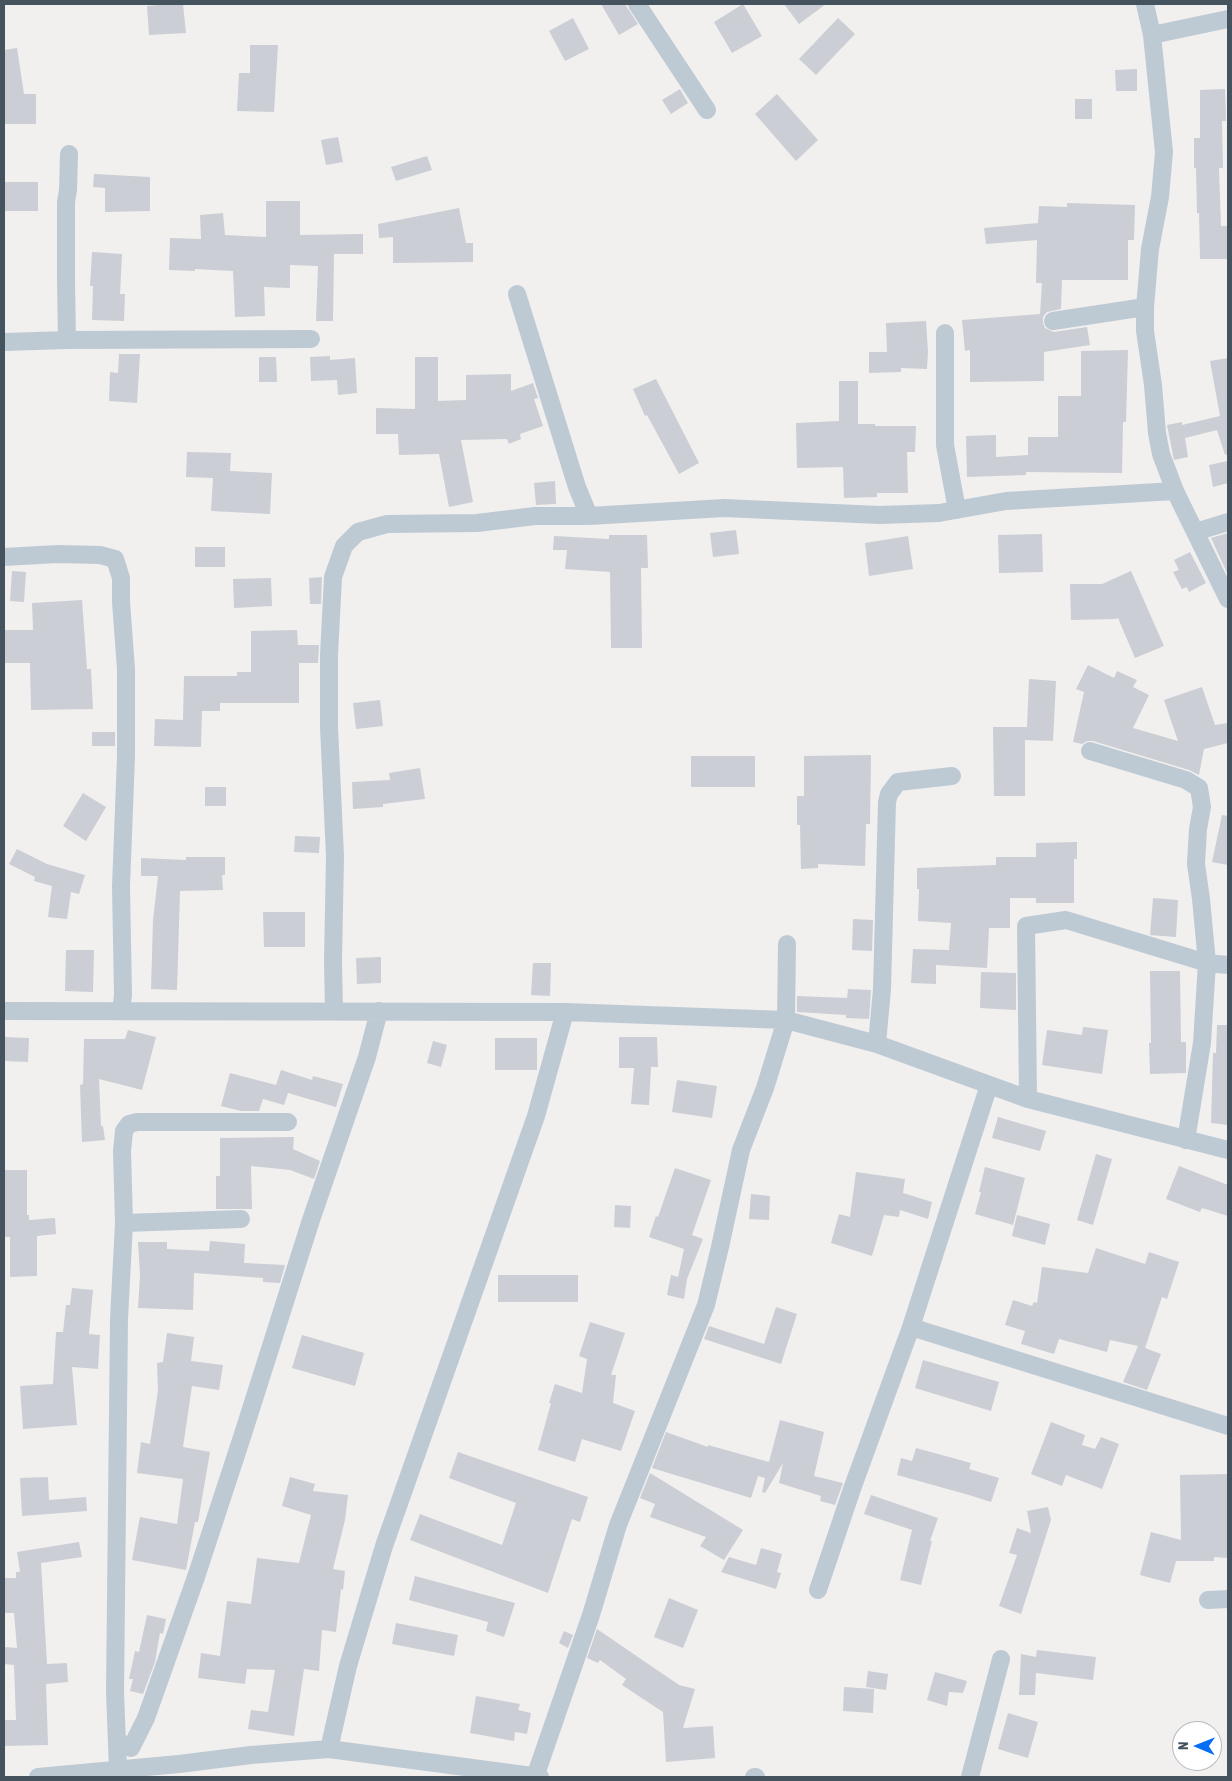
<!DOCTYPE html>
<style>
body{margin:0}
#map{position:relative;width:1232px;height:1781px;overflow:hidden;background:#f2efef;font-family:"Asap Condensed",sans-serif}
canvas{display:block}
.frame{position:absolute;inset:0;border:5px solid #45535f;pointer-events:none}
.north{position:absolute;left:1172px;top:1721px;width:50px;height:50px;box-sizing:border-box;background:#fff;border:1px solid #b5babf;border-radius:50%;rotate:271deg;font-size:14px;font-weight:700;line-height:20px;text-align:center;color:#45535f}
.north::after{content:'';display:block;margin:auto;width:18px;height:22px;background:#066ef5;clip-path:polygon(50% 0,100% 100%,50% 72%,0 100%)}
</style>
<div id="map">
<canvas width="1232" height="1781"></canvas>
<div class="frame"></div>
<div class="north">N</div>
</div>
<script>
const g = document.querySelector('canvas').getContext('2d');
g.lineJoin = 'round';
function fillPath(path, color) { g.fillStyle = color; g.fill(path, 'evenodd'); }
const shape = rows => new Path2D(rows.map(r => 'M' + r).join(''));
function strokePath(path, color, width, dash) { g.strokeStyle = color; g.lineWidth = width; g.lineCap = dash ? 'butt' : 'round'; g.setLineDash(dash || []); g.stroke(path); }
const building = shape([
 [171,4,183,4,186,33,149,35,147,6],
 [601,4,625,4,638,24,619,35],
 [743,4,762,36,732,53,714,22],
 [784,4,826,4,799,24],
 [573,18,589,49,565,61,549,31],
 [838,18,855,34,816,75,799,59],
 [250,45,278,45,274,112,237,111,239,73,250,73],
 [17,48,24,94,36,94,36,124,4,124,4,50],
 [1137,69,1137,91,1116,91,1115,70],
 [680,89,688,103,671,114,662,100],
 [1225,89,1226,121,1222,121,1223,168,1219,168,1221,226,1228,226,1228,259,1200,259,1199,213,1197,213,1196,168,1194,168,1194,138,1200,138,1200,90],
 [777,94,818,140,796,161,755,114],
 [1075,99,1092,99,1092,119,1075,119],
 [338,137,343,162,326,165,321,140],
 [427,156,432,170,396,181,391,167],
 [94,174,150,177,150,211,105,212,105,188,93,187],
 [5,182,38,182,38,211,5,211],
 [266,201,300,201,300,235,363,234,363,254,334,254,333,321,316,321,318,266,290,265,290,288,264,287,265,316,235,317,233,271,195,269,195,271,169,270,170,238,201,239,200,215,223,213,225,235,266,237],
 [1067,203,1135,205,1134,240,1128,240,1128,280,1062,280,1061,309,1047,312,1043,317,1043,323,1045,328,1054,332,1087,327,1090,345,1044,352,1044,381,970,382,970,350,965,351,962,320,1040,314,1042,283,1036,283,1037,240,986,244,984,228,1038,223,1039,206,1067,207],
 [459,208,466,243,473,243,473,262,393,263,393,237,379,238,378,224],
 [92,252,122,254,120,294,125,294,124,321,92,320,93,286,90,286],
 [926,321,928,351,927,369,901,368,901,372,869,373,869,352,887,352,886,323],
 [1128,350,1126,422,1123,422,1122,473,1026,472,1026,475,967,477,966,436,996,435,996,457,1028,455,1028,437,1058,437,1058,396,1081,396,1081,351],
 [119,354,140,354,137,403,109,401,110,372,118,373],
 [330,356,330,360,355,358,357,393,338,395,337,380,311,381,310,357],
 [259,357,276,357,277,382,259,382],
 [415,357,438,357,438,401,466,400,466,375,511,374,511,391,533,383,538,398,534,399,543,426,520,434,521,439,509,444,507,439,461,440,473,502,449,507,439,454,399,455,398,434,376,434,376,408,415,409],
 [1228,358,1228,454,1225,455,1217,430,1185,438,1188,457,1174,460,1167,425,1182,422,1182,425,1220,416,1210,361],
 [656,379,699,463,679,474,647,415,645,416,633,389],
 [839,381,858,381,858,424,875,424,875,426,916,426,915,452,907,452,908,493,877,493,877,497,844,498,843,467,797,468,796,423,839,421],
 [187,452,231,453,230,471,272,473,270,514,211,511,213,478,186,477],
 [1228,461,1228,483,1213,487,1209,465],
 [555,481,556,504,536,505,534,483],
 [736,530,739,554,713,557,710,533],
 [1228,533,1228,575,1211,538],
 [1042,534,1043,572,999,573,998,535],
 [609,535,647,535,648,568,641,568,642,648,611,648,610,572,565,569,567,550,553,550,554,536,609,539],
 [908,536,913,569,869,576,865,543],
 [195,547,225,547,225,567,195,567],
 [1190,552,1206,583,1189,592,1187,587,1182,589,1173,572,1179,570,1174,560],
 [12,571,26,572,24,602,10,601],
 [1131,571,1164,646,1135,658,1118,618,1115,619,1071,620,1070,584,1102,584],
 [322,577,321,604,310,604,309,578],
 [271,578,272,606,234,608,233,579],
 [82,600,87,669,91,669,93,709,31,710,30,663,4,663,4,630,33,630,32,603],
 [297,630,298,645,319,645,318,663,299,663,299,703,220,703,220,711,202,711,201,747,154,746,155,719,183,720,184,676,237,676,237,672,251,672,251,631],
 [1088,665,1114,678,1117,671,1137,680,1133,687,1149,695,1133,728,1178,741,1164,700,1202,687,1215,725,1228,723,1228,743,1204,749,1199,775,1189,770,1093,741,1087,741,1082,744,1073,742,1084,692,1076,689],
 [1029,679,1056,681,1053,741,1025,740,1025,796,994,796,993,727,1027,727],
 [380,700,383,726,356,729,353,703],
 [92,732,115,732,115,746,92,746],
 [871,755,870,824,866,824,865,866,818,864,818,868,801,869,800,825,797,825,797,796,804,796,804,756],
 [691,756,755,756,755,787,691,787],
 [420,768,425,799,383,804,383,807,353,809,352,782,390,780,389,773],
 [205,787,226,787,226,806,205,806],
 [83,793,106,807,86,841,63,826],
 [1222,815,1228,816,1228,865,1212,862],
 [295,836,320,837,319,853,294,852],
 [1077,842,1077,859,1074,859,1074,903,1036,903,1036,898,1010,898,1010,928,989,928,987,968,936,965,936,984,911,983,913,949,949,950,951,923,918,921,919,889,917,889,917,868,996,865,996,857,1036,857,1036,843],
 [17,849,47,864,85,875,79,894,71,892,67,919,48,917,52,886,34,881,35,877,9,864],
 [186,857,225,857,225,875,222,875,223,890,180,891,177,990,151,989,153,920,158,876,141,876,141,858,186,860],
 [1153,898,1178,900,1176,937,1150,935],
 [263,912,305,912,305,947,264,947],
 [853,919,873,920,872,951,852,950],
 [66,950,94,950,93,992,65,991],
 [381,957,381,983,357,984,356,958],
 [533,963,551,963,550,996,531,995],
 [1150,971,1180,971,1181,1042,1186,1042,1186,1073,1150,1074,1149,1043,1151,1043],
 [981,972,1016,973,1016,1010,980,1008],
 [848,989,871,990,869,1019,846,1018,846,1015,797,1012,797,996,847,998],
 [1217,1025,1228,1025,1228,1125,1211,1123,1213,1053,1216,1053],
 [1083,1027,1108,1030,1102,1074,1042,1065,1047,1030,1082,1035],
 [128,1030,156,1037,142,1090,99,1079,101,1126,103,1126,105,1140,82,1142,80,1085,83,1084,84,1039,125,1039],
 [4,1037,29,1038,28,1062,4,1061],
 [619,1037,657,1037,658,1067,651,1067,649,1105,631,1104,634,1068,619,1068],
 [495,1038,537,1038,537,1070,495,1070],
 [433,1041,447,1045,441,1067,427,1063],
 [281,1070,312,1080,313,1076,343,1084,336,1107,288,1093,284,1105,263,1099,259,1111,241,1111,221,1106,230,1073,276,1085],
 [677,1080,717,1086,712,1118,672,1112],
 [998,1117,1046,1131,1040,1151,992,1138],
 [294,1137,293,1149,320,1161,314,1179,290,1170,251,1166,252,1209,216,1209,216,1176,220,1176,220,1138],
 [1096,1154,1112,1159,1093,1225,1077,1220],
 [1179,1166,1228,1185,1228,1216,1202,1208,1200,1212,1166,1199],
 [985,1167,1025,1178,1013,1225,975,1214,981,1192,979,1192],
 [675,1168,711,1180,692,1235,703,1239,687,1279,684,1299,667,1295,671,1275,678,1277,684,1249,649,1237,656,1216,658,1217],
 [4,1170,27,1170,27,1215,29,1215,29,1220,55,1218,56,1234,37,1236,37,1276,10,1277,10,1237,4,1237],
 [856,1172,905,1179,903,1193,932,1202,928,1219,900,1210,899,1217,884,1215,872,1256,831,1243,839,1214,850,1217],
 [751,1194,770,1196,769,1220,749,1219],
 [615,1205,631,1206,630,1228,614,1227],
 [1017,1215,1050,1224,1045,1245,1012,1236],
 [210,1241,245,1244,244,1263,285,1265,280,1283,263,1282,263,1278,194,1273,193,1310,138,1308,140,1275,138,1242,167,1242,167,1249,209,1251],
 [1096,1248,1145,1264,1149,1252,1179,1262,1167,1299,1162,1297,1145,1348,1161,1354,1147,1390,1123,1382,1138,1346,1110,1340,1107,1352,1059,1339,1054,1354,1021,1344,1025,1331,1005,1325,1013,1300,1032,1306,1034,1302,1037,1303,1042,1267,1088,1273],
 [498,1275,578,1275,578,1302,498,1302],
 [72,1288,93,1290,89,1334,100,1335,98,1369,72,1367,77,1425,23,1429,20,1386,53,1384,56,1332,63,1332,66,1305,70,1305],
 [776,1307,797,1314,781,1364,704,1339,709,1326,764,1344],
 [590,1322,625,1333,611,1375,616,1375,613,1403,635,1411,621,1451,582,1439,575,1462,538,1450,551,1403,549,1403,555,1384,582,1393,587,1359,579,1356],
 [167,1333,194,1337,191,1361,223,1365,219,1390,192,1386,183,1447,210,1452,198,1522,195,1522,186,1570,132,1560,140,1517,177,1524,183,1479,137,1473,141,1442,150,1444,158,1391,157,1363,163,1362],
 [302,1335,364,1353,355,1386,292,1368],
 [923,1360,999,1382,991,1411,915,1388],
 [780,1420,824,1432,814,1476,843,1483,835,1505,820,1501,821,1496,779,1483,783,1463,765,1493,762,1492,765,1478,758,1476,751,1498,652,1468,666,1432,708,1447,708,1445,769,1462],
 [1051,1422,1085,1435,1082,1445,1095,1449,1101,1437,1119,1444,1102,1489,1066,1475,1062,1486,1031,1474],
 [916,1448,971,1463,969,1469,999,1478,991,1502,969,1495,897,1475,901,1458,912,1461],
 [458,1452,588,1497,580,1522,572,1519,548,1593,410,1540,420,1514,502,1545,516,1503,449,1478],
 [650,1473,743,1530,724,1560,700,1546,706,1537,650,1517,655,1504,640,1498],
 [1228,1474,1228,1558,1214,1557,1214,1561,1176,1561,1170,1583,1140,1575,1151,1532,1181,1540,1180,1475],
 [48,1477,49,1500,86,1497,87,1511,22,1516,20,1478],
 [290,1477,315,1484,313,1491,348,1495,345,1520,333,1569,345,1571,343,1590,341,1589,336,1632,322,1630,319,1671,304,1669,294,1736,248,1729,251,1710,268,1712,275,1670,247,1669,245,1684,198,1678,201,1653,220,1656,227,1601,251,1604,257,1558,299,1563,311,1515,282,1506],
 [871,1495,938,1518,930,1541,932,1541,921,1585,900,1580,912,1530,864,1514],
 [1048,1507,1051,1520,1021,1614,999,1606,1017,1555,1009,1553,1017,1528,1031,1533,1027,1511],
 [79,1542,82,1557,41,1563,47,1664,67,1663,68,1682,46,1684,48,1745,4,1746,4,1720,16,1720,14,1665,4,1664,4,1647,17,1648,14,1613,4,1613,4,1578,16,1578,16,1572,20,1572,17,1552],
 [761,1548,782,1554,777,1572,781,1573,776,1589,721,1572,729,1557,756,1565],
 [415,1576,515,1603,504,1637,486,1631,488,1622,409,1600],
 [669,1598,698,1610,683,1648,654,1637],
 [147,1615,166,1619,163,1634,160,1633,155,1662,143,1694,130,1691,133,1679,129,1679,135,1651,139,1652],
 [396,1623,458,1635,454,1656,392,1644],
 [597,1629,679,1685,695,1689,683,1728,713,1726,715,1758,666,1762,663,1712,622,1685,626,1679,600,1660,598,1663,587,1658],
 [564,1631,573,1635,568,1648,559,1643],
 [1037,1650,1096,1657,1093,1680,1036,1673,1035,1695,1019,1695,1021,1654,1036,1657],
 [868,1671,888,1674,886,1690,866,1687],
 [935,1672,967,1681,963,1693,949,1692,947,1706,927,1700],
 [844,1687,874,1689,873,1713,843,1711],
 [476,1696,520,1704,518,1710,531,1713,527,1734,515,1732,514,1741,470,1733],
 [1008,1713,1038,1722,1028,1758,998,1749]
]);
const minor = shape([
 [637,4,707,110],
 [1145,4,1152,35,1164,152,1160,197,1150,249,1145,307,1145,331,1153,385,1157,433,1161,454,1175,491,1228,599],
 [1152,35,1228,19],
 [517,294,577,487,589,516],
 [1053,321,1145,307],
 [945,333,945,445,957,510],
 [67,340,311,339],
 [4,342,67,340,66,281,66,202,68,190,69,154],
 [1195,532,1228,522],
 [4,557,57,554,100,555,115,559,121,578,121,602,126,669,126,757,121,886,123,995,121,1011],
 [1090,751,1186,780,1199,788,1202,807,1198,829,1196,864,1201,899,1207,963,1202,1043,1186,1140],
 [4,1011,565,1012,786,1020,877,1044,1028,1099,1228,1150],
 [334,1011,333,961,335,856,329,727,329,655,333,577,344,546,358,532,387,524,477,523,535,516,589,516,724,508,879,515,939,513,1006,501,1175,491],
 [877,1044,882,989,887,802,889,794,898,782,952,776],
 [1028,1099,1026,926,1066,920,1207,963,1228,965],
 [124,1223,241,1219],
 [911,1327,1228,1426],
 [818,1590,852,1489,911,1327,989,1085],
 [1208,1600,1228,1599],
 [117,1741,131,1748,146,1718,196,1577,242,1437,311,1220,367,1057,379,1011],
 [329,1749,348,1666,384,1546,536,1116,565,1012],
 [118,1769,115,1692,119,1319,124,1223,122,1151,124,1131,129,1124,137,1122,288,1122],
 [38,1777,179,1764,251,1755,329,1749,540,1777],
 [535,1777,591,1615,618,1525,706,1305,720,1247,741,1150,765,1088,786,1020,787,944],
 [754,1777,756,1777],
 [970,1777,1001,1659]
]);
fillPath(building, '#cbced4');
strokePath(minor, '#becad3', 18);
</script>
